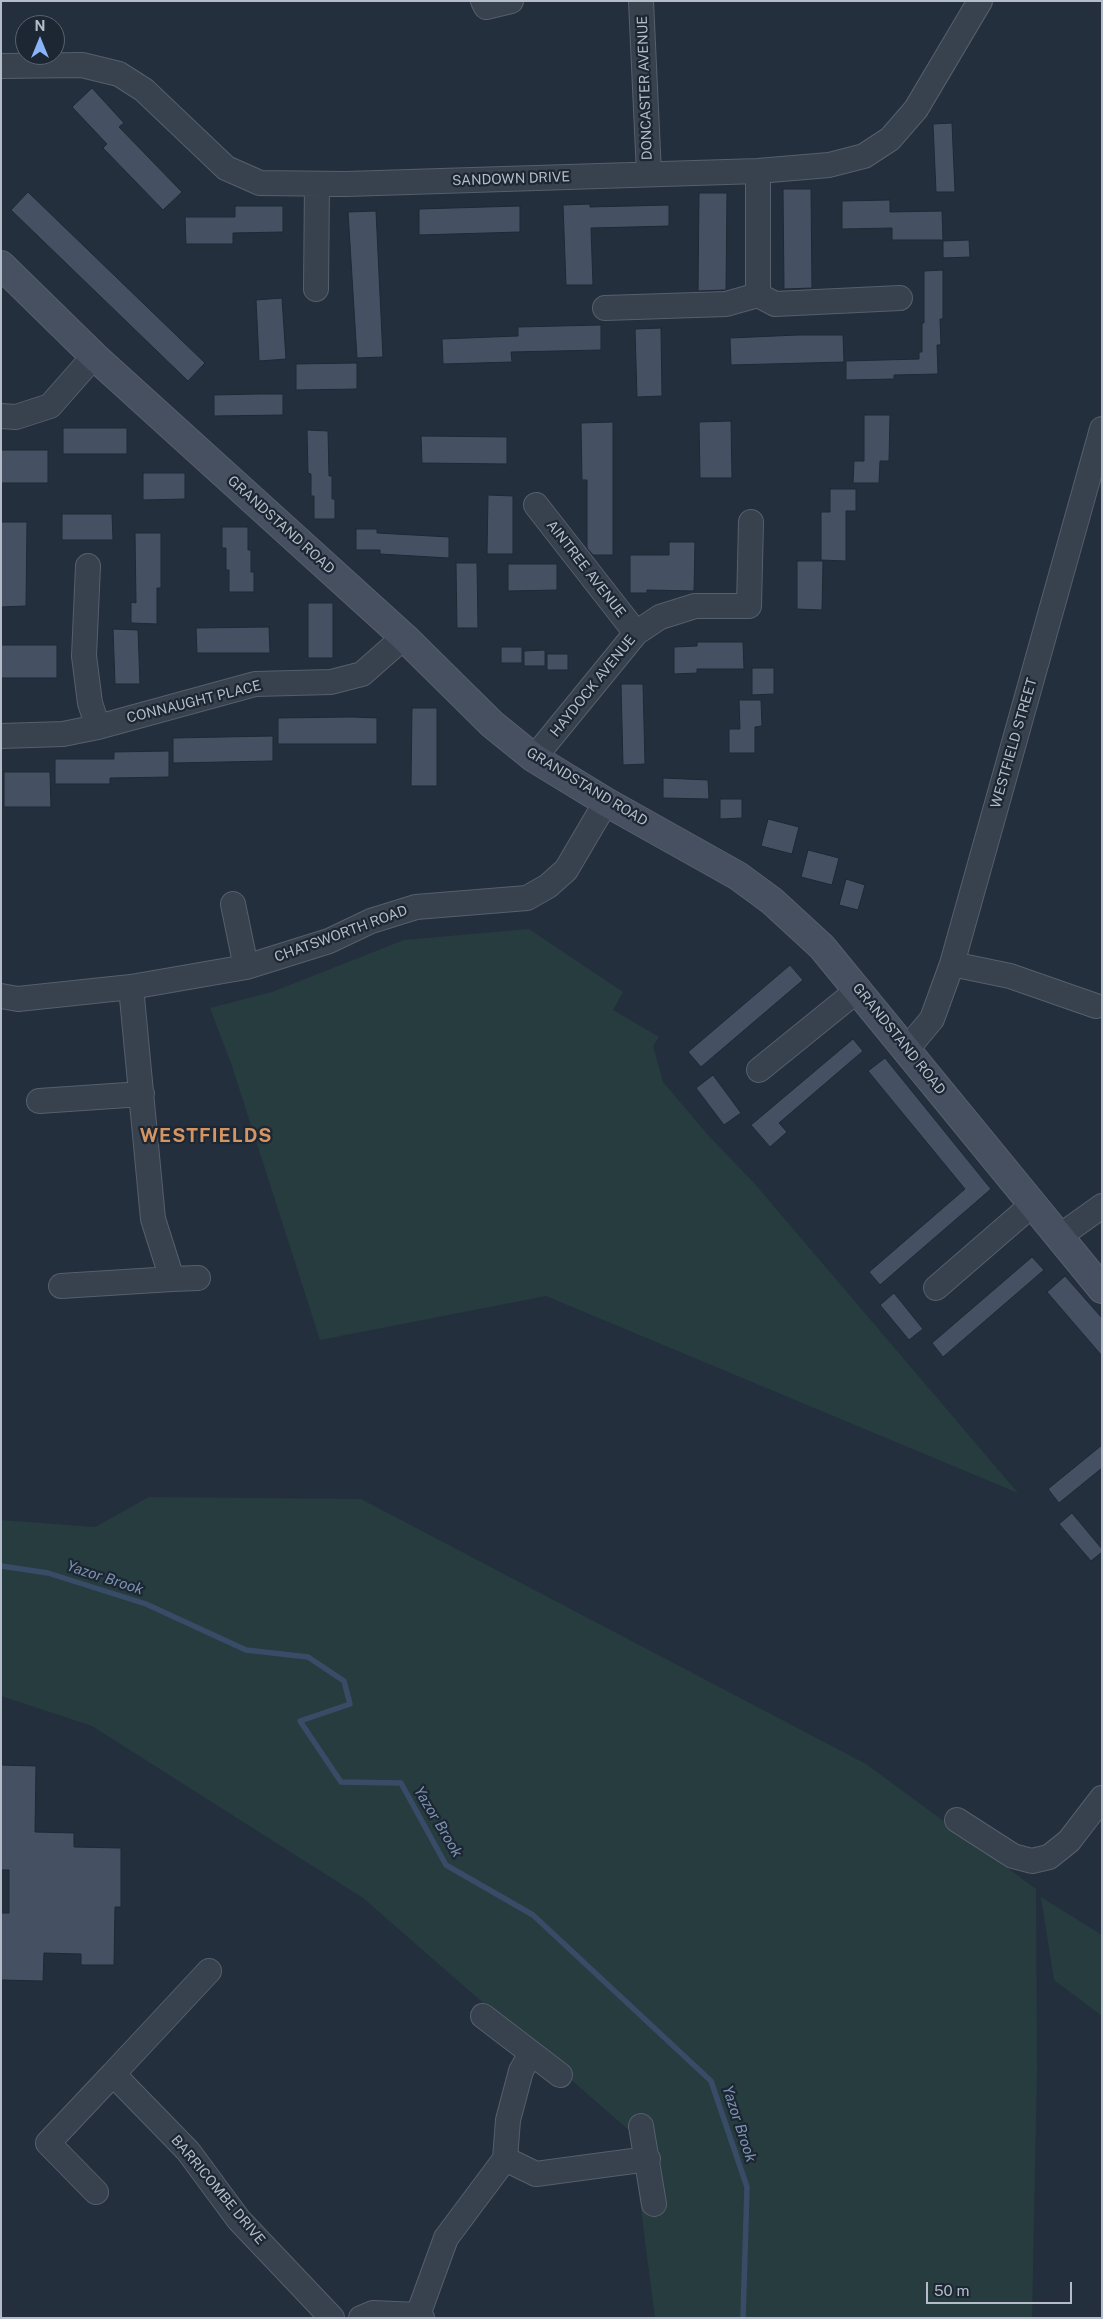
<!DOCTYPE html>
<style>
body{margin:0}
#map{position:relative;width:1103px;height:2319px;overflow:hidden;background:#242f3e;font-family:"Public Sans",sans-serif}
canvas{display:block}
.frame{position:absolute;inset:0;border:2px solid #b4bcc9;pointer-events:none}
.north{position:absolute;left:15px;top:15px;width:50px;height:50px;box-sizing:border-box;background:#1d2633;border:1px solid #59626f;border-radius:50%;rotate:0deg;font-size:14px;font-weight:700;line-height:20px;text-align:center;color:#b4bcc9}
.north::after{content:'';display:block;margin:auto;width:18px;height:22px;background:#8ab4f8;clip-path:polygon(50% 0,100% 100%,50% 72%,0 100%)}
.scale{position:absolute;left:926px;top:2282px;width:146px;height:22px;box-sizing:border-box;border:2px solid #b4bcc9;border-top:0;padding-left:6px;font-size:15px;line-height:18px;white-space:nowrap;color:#b4bcc9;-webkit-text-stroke:4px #1d2633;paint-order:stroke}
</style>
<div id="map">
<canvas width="1103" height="2319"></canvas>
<div class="frame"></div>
<div class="north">N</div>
<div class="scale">50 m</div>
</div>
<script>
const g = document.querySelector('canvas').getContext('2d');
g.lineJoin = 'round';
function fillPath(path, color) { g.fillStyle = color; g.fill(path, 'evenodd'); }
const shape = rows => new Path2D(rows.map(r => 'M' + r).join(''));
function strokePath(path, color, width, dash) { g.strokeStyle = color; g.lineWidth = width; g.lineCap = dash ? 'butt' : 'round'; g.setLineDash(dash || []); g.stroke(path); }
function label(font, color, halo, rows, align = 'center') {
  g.font = font + ' "Public Sans",sans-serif'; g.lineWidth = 4.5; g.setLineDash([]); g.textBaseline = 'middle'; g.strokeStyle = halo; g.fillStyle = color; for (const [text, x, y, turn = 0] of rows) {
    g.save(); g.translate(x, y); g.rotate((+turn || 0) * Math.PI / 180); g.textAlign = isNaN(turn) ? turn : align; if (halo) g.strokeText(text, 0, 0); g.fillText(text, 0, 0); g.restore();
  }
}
const green = shape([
 [529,929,623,992,613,1010,659,1037,653,1046,663,1082,708,1135,754,1183,1018,1493,546,1296,320,1340,232,1066,210,1008,272,992,404,940],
 [149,1497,361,1499,866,1764,1036,1889,1037,2069,1032,2318,655,2318,631,2132,363,1898,92,1726,1,1696,1,1520,95,1527],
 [1041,1897,1102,1935,1102,2016,1054,1980]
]);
const stream = shape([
 [1,1566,48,1573,146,1604,246,1650,308,1657,344,1681,350,1704,300,1721,341,1782,401,1783,446,1865,533,1915,711,2081,747,2187,743,2318]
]);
const building = shape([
 [92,88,124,123,119,127,182,192,163,210,103,148,107,144,72,107,92,88],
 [952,123,955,192,936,192,933,124,952,123],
 [783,189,811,189,812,288,784,289,783,189],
 [28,192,205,363,188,381,11,210,28,192],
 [699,193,727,193,726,290,724,290,698,291,699,193],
 [890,200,890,212,942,211,943,240,892,240,892,228,842,229,842,201,890,200],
 [590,204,590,207,669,205,669,226,591,228,593,285,566,285,563,205,590,204],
 [235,206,283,206,283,232,233,233,233,244,186,244,185,217,235,217,235,206],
 [520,206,520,232,419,235,419,209,520,206],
 [376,211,383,357,357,358,348,212,376,211],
 [969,240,970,257,943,258,943,241,969,240],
 [943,270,943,319,940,319,941,345,937,345,938,374,894,375,894,379,846,380,846,361,919,359,919,352,922,352,922,323,924,323,924,271,943,270],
 [282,298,286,359,259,361,256,300,282,298],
 [601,325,601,350,511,352,512,362,443,364,442,339,518,336,518,327,601,325],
 [661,328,662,396,637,397,635,329,661,328],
 [798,335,843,335,844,362,731,365,730,338,798,335],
 [357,363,357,389,296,390,296,364,357,363],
 [258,394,283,394,283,415,214,416,214,395,258,394],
 [864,415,890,415,889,461,880,461,879,483,853,483,854,461,864,461,864,415],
 [731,421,732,478,700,478,699,422,731,421],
 [613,422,613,555,593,555,587,548,587,480,582,480,581,423,613,422],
 [63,428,127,428,127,454,63,454,63,428],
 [307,430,328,431,329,476,332,476,332,499,335,499,335,519,314,519,314,496,311,496,311,474,308,473,307,430],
 [421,436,507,437,507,464,422,463,421,436],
 [1,450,48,450,48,483,1,483,1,450],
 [143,473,185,473,185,499,143,500,143,473],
 [830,489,856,489,856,511,846,511,846,561,821,560,821,512,830,512,830,489],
 [488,495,513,496,513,554,487,554,488,495],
 [62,514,112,514,113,540,62,540,62,514],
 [1,522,27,522,26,606,1,607,1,522],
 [222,527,248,527,248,550,251,550,251,572,254,572,254,592,229,592,229,570,226,570,226,548,222,548,222,527],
 [356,529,377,529,377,533,449,537,449,558,380,554,380,550,356,550,356,529],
 [135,533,161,533,161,588,157,588,157,624,131,623,131,602,136,603,135,533],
 [669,542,695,542,694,591,647,590,647,593,630,593,630,555,669,555,669,542],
 [797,561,823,561,822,610,797,609,797,561],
 [456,563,477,563,478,628,457,628,456,563],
 [508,564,557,564,557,590,508,591,508,564],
 [308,603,333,603,333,658,308,658,308,603],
 [269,627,270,653,197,653,196,628,269,627],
 [113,629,138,630,140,684,115,684,113,629],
 [697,642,743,642,744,669,697,669,697,673,674,674,674,647,697,646,697,642],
 [1,645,57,645,57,678,1,678,1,645],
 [501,647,522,647,522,663,501,663,501,647],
 [545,650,545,666,524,666,524,651,545,650],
 [547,654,568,654,568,670,547,670,547,654],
 [752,668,774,668,774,694,752,695,752,668],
 [621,684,643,684,645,764,623,765,621,684],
 [739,700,761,700,762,726,755,727,755,753,729,753,729,729,740,729,739,700],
 [412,708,437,708,437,786,411,786,412,708],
 [352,717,377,718,377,744,278,744,278,718,352,717],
 [273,736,273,761,173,763,173,738,273,736],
 [169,751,169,777,110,778,110,784,55,784,55,759,114,759,114,752,169,751],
 [4,772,50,772,51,807,4,807,4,772],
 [663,778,708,780,709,799,663,798,663,778],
 [720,799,742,799,742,818,720,819,720,799],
 [768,819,799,827,792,854,761,846,768,819],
 [808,850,839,858,832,885,801,877,808,850],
 [846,879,865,885,858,910,839,905,846,879],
 [790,965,803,980,701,1067,688,1052,790,965],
 [853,1039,863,1051,779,1123,787,1132,770,1147,751,1125,853,1039],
 [885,1058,991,1189,880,1285,869,1272,965,1189,868,1071,885,1058],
 [713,1075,741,1113,724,1125,696,1088,713,1075],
 [1032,1257,1044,1270,943,1357,932,1343,1032,1257],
 [1065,1276,1102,1318,1102,1356,1047,1292,1065,1276],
 [894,1293,923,1329,909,1340,880,1305,894,1293],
 [1102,1445,1102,1468,1059,1503,1048,1489,1102,1445],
 [1072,1513,1102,1549,1102,1552,1091,1561,1059,1524,1072,1513],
 [1,1765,36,1766,35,1832,74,1833,74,1847,121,1848,121,1907,115,1907,114,1965,81,1965,81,1954,44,1953,43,1981,1,1980,1,1913,9,1913,9,1870,1,1870,1,1765]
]);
const street = shape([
 [483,1,486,7,511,1],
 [641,1,649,174],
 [1,66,82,65,119,74,144,90,226,168,260,183,346,184,758,171,829,165,864,156,890,139,916,109,980,1],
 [758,171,758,295],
 [316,289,317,184],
 [605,308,726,304,758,295,775,304,900,298],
 [1,416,16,417,50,406,94,356],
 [536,505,636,633],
 [88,566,84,656,90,703,98,727],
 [1,736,63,734,98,727,255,684,331,682,362,674,404,637],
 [534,758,636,633,660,617,695,606,749,606,751,522],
 [233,904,246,967],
 [952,964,1010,976,1096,1006],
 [1,996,18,999,131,987,246,967,329,941,371,921,416,907,527,898,548,886,566,870,606,802],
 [907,1049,932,1019,952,964,1102,429],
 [759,1070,859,989],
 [39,1101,142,1094],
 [1060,1236,1102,1206],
 [172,1279,198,1278],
 [61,1286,172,1279,153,1219,131,987],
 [936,1288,1033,1204],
 [957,1820,1013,1856,1032,1861,1049,1857,1069,1841,1102,1798],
 [483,2016,560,2075],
 [113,2074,209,1971],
 [641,2126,654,2204],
 [505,2159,536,2174,648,2159],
 [96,2192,48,2143,113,2074,188,2151,239,2220,332,2318],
 [418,2315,446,2238,505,2159,508,2120,521,2071,531,2053],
 [361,2318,373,2313,418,2315,422,2318]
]);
const secondary = shape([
 [1,265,94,356,404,637,492,724,534,758,606,802,738,876,772,901,822,947,1102,1289]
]);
const streetNames = [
 ["DONCASTER AVENUE",645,88,-92],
 ["SANDOWN DRIVE",511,179,-2],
 ["GRANDSTAND ROAD",281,525,42],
 ["AINTREE AVENUE",586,569,52],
 ["HAYDOCK AVENUE",593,686,-51],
 ["CONNAUGHT PLACE",194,702,-14],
 ["WESTFIELD STREET",1014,743,-74],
 ["GRANDSTAND ROAD",587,787,31],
 ["CHATSWORTH ROAD",341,934,-20],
 ["GRANDSTAND ROAD",899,1039,51],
 ["BARRICOMBE DRIVE",218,2190,50]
];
const waterNames = [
 ["Yazor Brook",105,1578,18],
 ["Yazor Brook",438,1822,59],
 ["Yazor Brook",739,2124,72]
];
const districtNames = [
 ["WESTFIELDS",206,1136]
];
fillPath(green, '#263c3f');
strokePath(stream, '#394c67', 5.5);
fillPath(building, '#455162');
strokePath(building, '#1f2835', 1);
strokePath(street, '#565f6c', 26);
strokePath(secondary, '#565f6c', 30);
strokePath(street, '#38414e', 24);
strokePath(secondary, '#465061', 28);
label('14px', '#b4bcc9', '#1d2633', streetNames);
label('italic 15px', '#7c92b1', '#1d2633', waterNames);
g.letterSpacing = '1px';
label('bold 19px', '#d59563', '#1d2633', districtNames);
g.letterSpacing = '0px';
</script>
